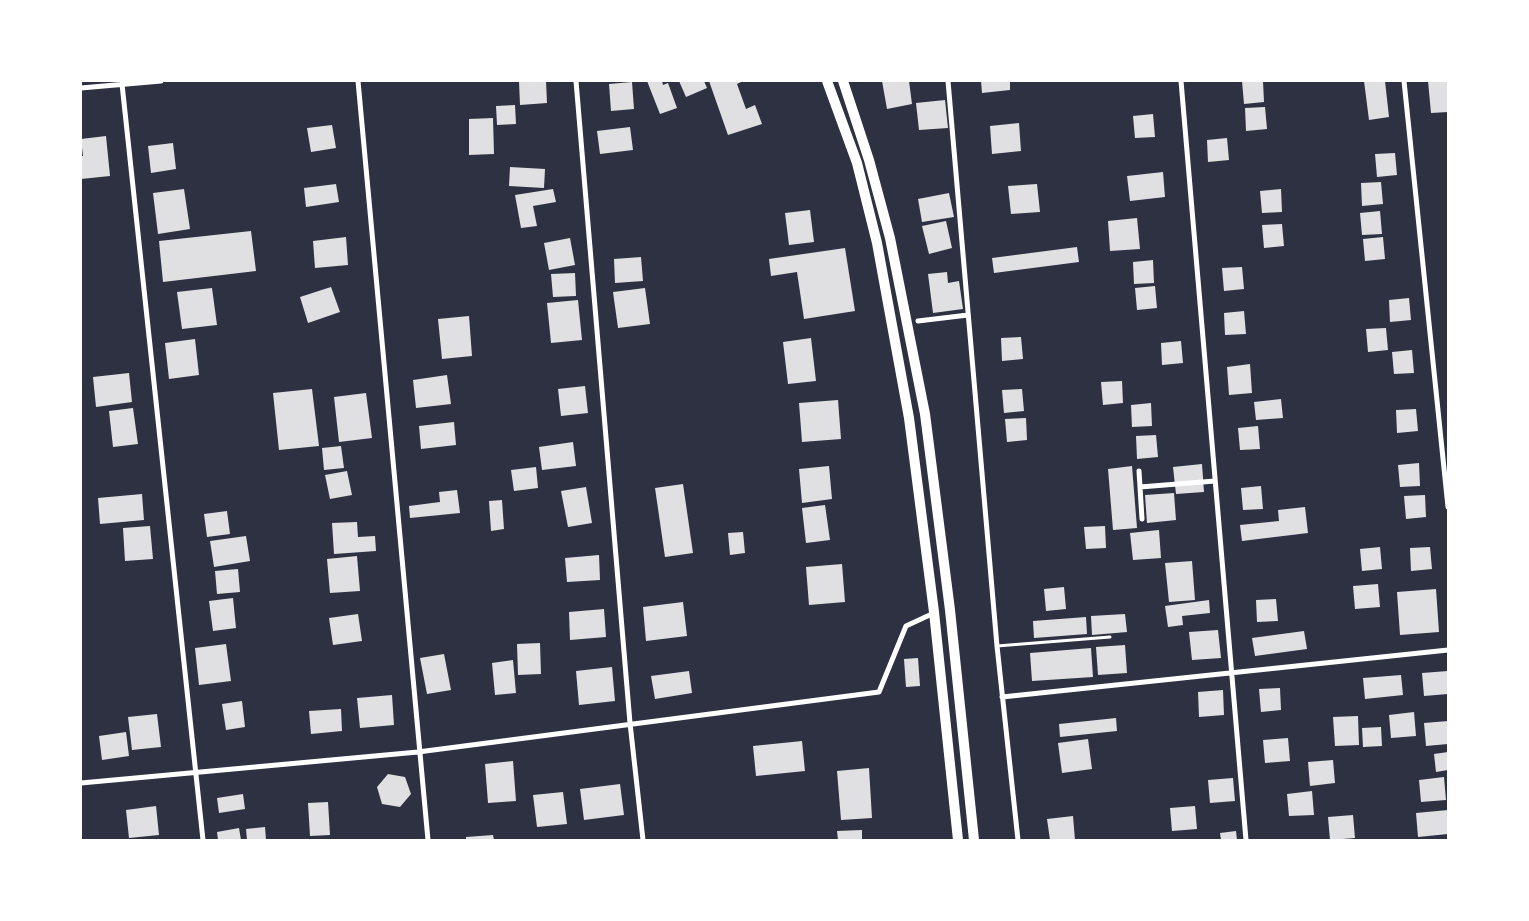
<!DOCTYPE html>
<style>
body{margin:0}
#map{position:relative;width:1529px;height:921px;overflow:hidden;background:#2d3142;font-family:"Source Sans 3",sans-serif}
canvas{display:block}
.frame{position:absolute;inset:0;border:82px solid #fff;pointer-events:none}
</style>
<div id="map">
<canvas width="1529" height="921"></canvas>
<div class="frame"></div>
</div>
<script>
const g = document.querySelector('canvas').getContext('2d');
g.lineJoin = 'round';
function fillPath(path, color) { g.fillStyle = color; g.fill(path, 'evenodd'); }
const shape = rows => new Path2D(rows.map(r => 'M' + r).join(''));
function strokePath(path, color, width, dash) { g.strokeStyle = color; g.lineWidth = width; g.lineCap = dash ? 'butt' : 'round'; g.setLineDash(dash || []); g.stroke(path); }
const building = shape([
 [519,81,546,81,547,103,520,105],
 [647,81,662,81,663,85,668,83,677,108,660,114],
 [679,81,704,81,707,88,686,97],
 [709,81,743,81,737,84,746,109,755,105,762,124,728,135],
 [882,81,909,81,912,104,887,109],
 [981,81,1010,81,1010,90,982,93],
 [1242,81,1263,81,1264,102,1244,104],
 [1364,81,1385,81,1389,117,1369,120],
 [1428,81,1448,81,1448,112,1431,113],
 [632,82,634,109,611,111,609,84],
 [945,100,948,128,919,130,916,103],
 [515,105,516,124,497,125,496,106],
 [1265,107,1267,129,1246,131,1245,108],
 [1153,114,1155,137,1135,138,1133,116],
 [493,118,494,154,469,155,469,119],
 [1019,123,1021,151,992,154,990,126],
 [332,125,336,148,311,152,307,128],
 [630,127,633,150,600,154,597,131],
 [106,136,110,176,81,179,81,156,83,156,81,139],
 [1227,138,1229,160,1208,162,1207,140],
 [173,143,176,169,151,173,148,146],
 [1395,153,1397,175,1377,177,1375,154],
 [510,167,545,169,544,188,509,186],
 [1163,172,1165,197,1130,201,1127,176],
 [1381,182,1383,204,1362,206,1361,183],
 [336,184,339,202,306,207,304,188],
 [1037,184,1040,212,1011,214,1008,186],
 [184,189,190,229,158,234,153,193],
 [553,189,556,202,533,206,537,226,521,228,515,195],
 [1281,189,1282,212,1262,213,1260,191],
 [949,193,954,217,922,222,918,199],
 [810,210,814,242,789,245,785,213],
 [1380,211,1382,234,1362,235,1360,213],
 [1137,218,1140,249,1110,251,1108,221],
 [946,221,952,248,929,254,922,226],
 [1282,224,1284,246,1264,248,1262,225],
 [251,231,256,271,163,282,159,241],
 [346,237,348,265,315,268,313,241],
 [1383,237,1385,259,1365,261,1363,239],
 [570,238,575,265,549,270,544,243],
 [1077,247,1079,262,994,273,992,258],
 [845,248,855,311,804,319,797,272,771,276,769,259],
 [641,257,643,281,615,283,614,259],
 [1153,260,1154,283,1134,284,1133,262],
 [1242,267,1244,289,1224,291,1222,268],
 [947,272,948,283,959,281,963,309,933,313,928,274],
 [575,273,576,296,553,297,551,274],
 [1155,286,1157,308,1137,310,1135,288],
 [331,287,340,312,308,323,300,297],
 [212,288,217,325,182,329,177,292],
 [645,288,650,324,618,328,613,292],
 [1409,298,1411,320,1390,322,1389,300],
 [578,300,582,340,551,343,547,303],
 [1244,311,1246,334,1225,335,1224,313],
 [469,316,472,356,442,359,438,319],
 [1386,328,1388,350,1368,352,1366,329],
 [1021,337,1023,359,1002,361,1001,338],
 [811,338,816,381,788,384,783,342],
 [195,339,199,375,169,379,165,343],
 [1181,341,1183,363,1162,365,1161,343],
 [1412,350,1414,373,1394,374,1392,352],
 [1250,364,1252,393,1229,395,1227,367],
 [129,373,132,402,96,407,93,377],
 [447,375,451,404,416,408,413,380],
 [1122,381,1123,403,1103,405,1101,382],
 [585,386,588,413,561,416,558,389],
 [312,389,319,446,279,450,273,393],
 [1022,389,1024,411,1004,413,1002,390],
 [366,393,372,438,339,442,334,397],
 [1281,399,1283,418,1256,420,1254,402],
 [838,400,841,439,802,442,799,403],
 [1151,403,1152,426,1132,427,1131,405],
 [133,408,138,444,113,447,109,411],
 [1416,409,1418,431,1397,433,1396,410],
 [1026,418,1027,440,1007,442,1005,419],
 [454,422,456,445,421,449,419,426],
 [1258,426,1260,449,1240,450,1238,428],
 [1156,435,1158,457,1137,459,1136,436],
 [573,442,576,466,542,470,539,447],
 [341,446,344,468,324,470,322,448],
 [1419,463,1420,486,1400,487,1398,465],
 [1202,464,1204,492,1176,494,1173,467],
 [829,466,832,499,802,503,799,469],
 [1132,466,1137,528,1113,530,1108,469],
 [536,467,538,488,514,491,511,470],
 [347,471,352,495,330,499,325,475],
 [683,484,693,553,665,557,655,488],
 [1261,486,1263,509,1243,510,1241,488],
 [586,487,592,523,568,527,561,491],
 [457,490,460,513,410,518,409,506,440,502,439,492],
 [1174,493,1176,520,1147,523,1145,495],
 [142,494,144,520,100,524,98,498],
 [1425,495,1426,517,1406,519,1404,496],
 [502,500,504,529,491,531,489,501],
 [825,505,830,540,806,543,802,508],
 [1305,507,1308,533,1242,541,1240,525,1279,521,1278,510],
 [227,511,230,534,207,537,204,514],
 [357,522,358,537,375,536,376,551,334,554,332,523],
 [150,526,153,559,125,561,123,528],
 [1105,526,1106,548,1086,549,1084,527],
 [1159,530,1161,558,1133,560,1130,533],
 [743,532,745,553,730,555,728,533],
 [246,536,250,561,214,567,210,541],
 [1380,547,1382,569,1362,571,1360,549],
 [1430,547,1432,569,1411,571,1410,548],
 [599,555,600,580,567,582,565,558],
 [357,556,360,591,330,593,327,559],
 [1192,561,1195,600,1169,602,1165,563],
 [842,564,845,602,809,605,806,567],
 [238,569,240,592,217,594,215,571],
 [1378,584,1380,607,1355,609,1353,586],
 [1064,587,1066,609,1046,611,1044,589],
 [1436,589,1439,632,1400,635,1397,592],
 [233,598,236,628,213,631,209,601],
 [1276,599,1278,621,1257,622,1256,600],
 [1209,600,1210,613,1182,616,1183,625,1168,627,1165,606],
 [683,602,687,636,646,641,643,607],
 [604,609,606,637,570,640,569,612],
 [358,614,362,641,333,645,329,618],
 [1125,614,1127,632,1092,635,1091,616],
 [1086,617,1087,634,1034,638,1033,621],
 [1218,630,1221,658,1192,660,1189,632],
 [1304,631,1307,649,1255,656,1252,638],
 [540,643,541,674,518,675,517,644],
 [226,644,231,681,199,685,195,648],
 [1125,645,1127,673,1098,675,1096,647],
 [1091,648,1093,677,1032,681,1030,653],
 [444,654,451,690,427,694,420,658],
 [918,658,920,686,906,687,904,659],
 [513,660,516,693,495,695,492,663],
 [612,667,615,701,579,705,576,671],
 [689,671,692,693,655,699,651,676],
 [1448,671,1448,694,1424,696,1422,673],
 [1401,675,1403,695,1365,699,1363,678],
 [1280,688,1281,710,1261,712,1259,689],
 [1223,690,1224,715,1199,717,1198,692],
 [392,695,394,725,360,728,357,698],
 [242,701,245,727,226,730,222,704],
 [341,709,342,731,311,734,309,711],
 [1414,712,1416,736,1391,738,1389,715],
 [157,714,161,747,132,750,128,717],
 [1358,716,1359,745,1335,746,1333,717],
 [1116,718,1117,731,1060,737,1059,724],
 [1448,721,1448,744,1426,746,1424,723],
 [1381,727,1382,746,1363,747,1362,728],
 [126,732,129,756,102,760,99,736],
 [1288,738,1290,761,1265,763,1263,740],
 [1088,739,1092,769,1062,773,1058,743],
 [802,741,805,771,756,776,753,746],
 [1448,752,1448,770,1436,772,1434,754],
 [1333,760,1335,783,1310,786,1308,762],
 [513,761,516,801,488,803,485,764],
 [869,768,872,818,841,820,837,771],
 [388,774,405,777,411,794,400,807,382,804,377,787],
 [1444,777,1446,800,1421,802,1419,780],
 [1233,778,1235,801,1210,803,1208,780],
 [620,784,624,815,584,820,580,789],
 [1312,791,1314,815,1289,816,1287,794],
 [563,792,567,824,537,827,533,795],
 [243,794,245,809,219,813,217,798],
 [328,802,330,835,310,836,308,803],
 [156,806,159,835,129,838,126,810],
 [1195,806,1197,829,1172,831,1170,808],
 [1448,810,1448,834,1418,837,1416,813],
 [1353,815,1355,838,1330,840,1328,817],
 [1073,816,1075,840,1050,840,1047,819],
 [265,827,266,840,247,840,246,829],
 [239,828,241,840,218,840,217,832],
 [862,830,862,840,838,840,837,831],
 [1236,831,1237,840,1221,840,1220,833],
 [493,835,494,840,466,840,466,837]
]);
const service = shape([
 [997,646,1110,637]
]);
const minor = shape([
 [358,81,428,840],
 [576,81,630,723,643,840],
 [948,81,997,646,1018,840],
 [1181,81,1246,840],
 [1404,81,1448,507],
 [122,84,203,840],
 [81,88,161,81],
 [918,321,968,315],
 [1139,471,1142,519],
 [1140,487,1215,481],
 [1002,697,1448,650],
 [81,783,418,752,879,692,906,626,934,613]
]);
const trunk = shape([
 [827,81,857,163,877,243,909,418,934,612,958,840],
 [843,81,869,160,890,238,925,414,950,610,974,840]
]);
fillPath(building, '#e0e0e3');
strokePath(service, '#fff', 3);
strokePath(minor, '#fff', 5);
strokePath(trunk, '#fff', 10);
</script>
